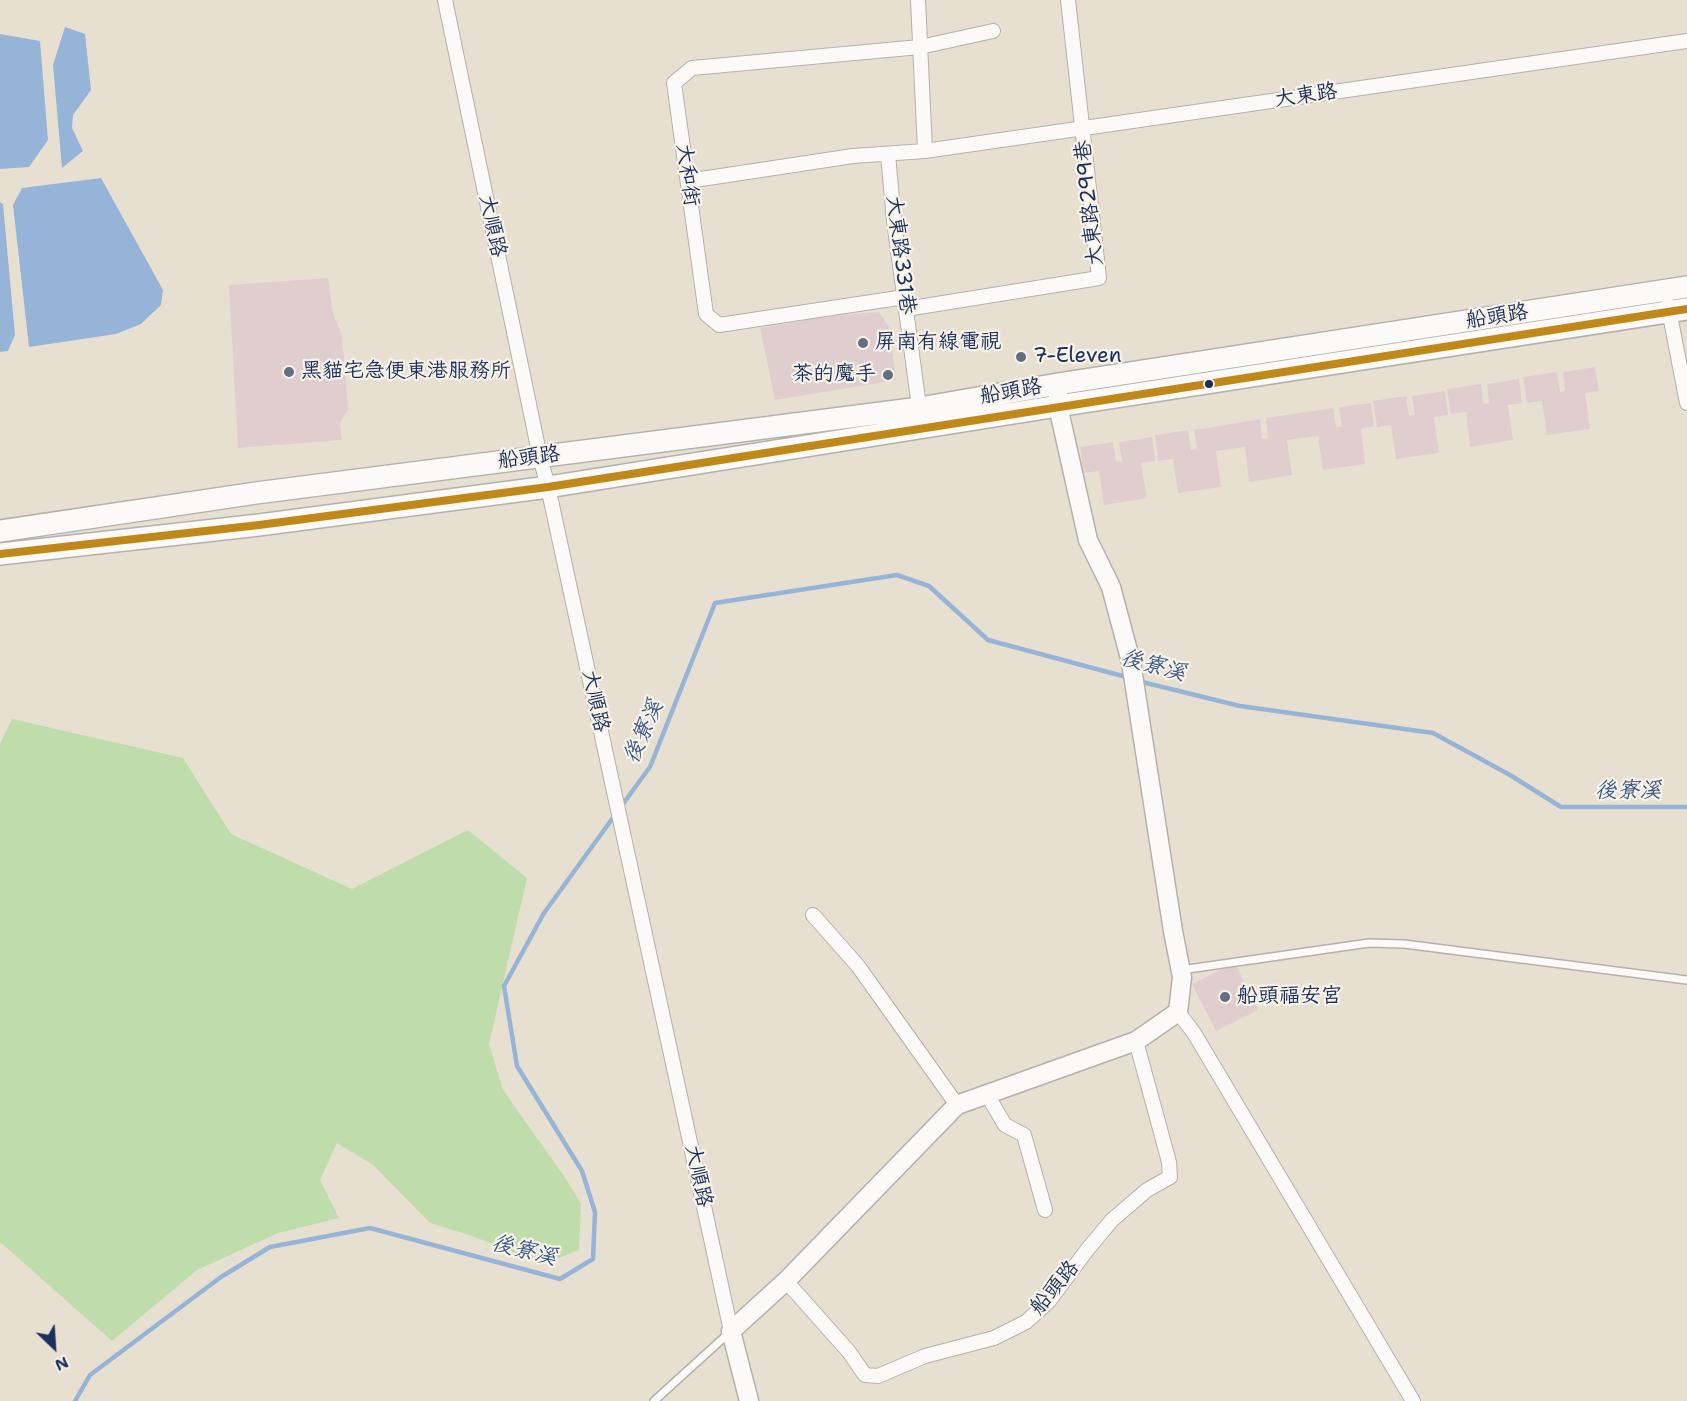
<!DOCTYPE html>
<meta charset="utf-8">
<style>
body{margin:0}
#map{position:relative;width:1687px;height:1401px;overflow:hidden;background:#e7e0d1;font-family:"Shantell Sans",sans-serif}
canvas{display:block}
.north{position:absolute;left:24px;top:1317px;width:60px;height:60px;-webkit-text-stroke:4px #f7f3e8;paint-order:stroke;rotate:155deg;font-size:16px;font-weight:700;line-height:24px;text-align:center;color:#1b2f5e}
.north::after{content:'';display:block;margin:auto;width:21px;height:27px;background:#1b2f5e;clip-path:polygon(50% 0,100% 100%,50% 72%,0 100%)}
</style>
<div id="map">
<canvas width="1687" height="1401"></canvas>
<div class="north">N</div>
</div>
<script>
const g = document.querySelector('canvas').getContext('2d');
g.lineJoin = 'round';
function fillPath(path, color) { g.fillStyle = color; g.fill(path, 'evenodd'); }
const shape = rows => new Path2D(rows.map(r => 'M' + r).join(''));
function strokePath(path, color, width, dash) { g.strokeStyle = color; g.lineWidth = width; g.lineCap = dash ? 'butt' : 'round'; g.setLineDash(dash || []); g.stroke(path); }
function label(font, color, halo, rows, align = 'center') {
  g.font = font + ' "Shantell Sans","LXGW WenKai TC",sans-serif'; g.lineWidth = 4.5; g.setLineDash([]); g.textBaseline = 'middle'; g.strokeStyle = halo; g.fillStyle = color; for (const [text, x, y, turn = 0] of rows) {
    g.save(); g.translate(x, y); g.rotate((+turn || 0) * Math.PI / 180); g.textAlign = isNaN(turn) ? turn : align; if (halo) g.strokeText(text, 0, 0); g.fillText(text, 0, 0); g.restore();
  }
}
const green = shape([
 [12,719,183,758,231,834,352,889,468,830,527,878,489,1044,503,1090,566,1179,581,1204,579,1250,544,1264,472,1236,430,1223,373,1165,337,1143,320,1180,339,1218,278,1233,197,1270,112,1341,0,1242,0,744]
]);
const water = shape([
 [65,27,85,34,91,90,73,115,72,128,83,151,62,168,53,65],
 [0,34,40,41,48,140,29,167,0,169],
 [101,178,163,290,161,305,141,324,116,334,29,347,13,205,22,188],
 [0,202,3,204,15,335,8,351,0,352]
]);
const stream = shape([
 [1138,681,1240,706,1433,733,1510,775,1561,807,1687,807],
 [620,808,650,767,715,603,897,575,929,586,988,640,1130,678],
 [75,1401,90,1375,221,1277,270,1247,370,1228,560,1279,593,1259,595,1212,582,1171,517,1066,504,986,544,913,615,815]
]);
const building = shape([
 [328,278,333,314,342,335,348,409,340,423,342,440,238,448,229,285],
 [879,312,889,327,896,380,775,400,760,328,830,316],
 [1595,367,1599,391,1585,393,1590,429,1547,435,1542,401,1527,403,1523,377,1557,372,1560,392,1565,391,1563,372],
 [1519,379,1522,403,1508,405,1513,440,1470,447,1466,412,1451,414,1447,389,1481,384,1483,404,1489,403,1487,384],
 [1445,391,1448,415,1434,417,1439,453,1396,459,1391,425,1377,427,1373,401,1406,396,1409,416,1415,415,1412,396],
 [1371,403,1374,426,1361,429,1365,464,1323,470,1318,436,1287,440,1292,475,1249,482,1245,447,1216,451,1221,487,1178,493,1173,459,1158,461,1155,435,1188,430,1191,450,1197,449,1194,430,1260,419,1262,439,1268,438,1266,418,1333,408,1336,427,1342,426,1339,407],
 [1152,437,1155,461,1141,463,1147,498,1104,505,1099,471,1084,473,1080,447,1113,442,1116,462,1122,461,1119,442],
 [1235,963,1258,1010,1216,1031,1192,984]
]);
const lane = shape([
 [1181,970,1369,943,1404,944,1687,980],
 [654,1401,730,1332]
]);
const street = shape([
 [445,0,540,457,548,487,731,1331],
 [918,0,925,151],
 [888,154,894,221,920,414],
 [688,181,853,156,925,151,1687,41],
 [905,297,719,325,706,314,674,83,692,68,920,47,993,31],
 [1668,305,1687,403],
 [906,309,1099,278,1068,0],
 [813,915,858,966,957,1105],
 [1178,1012,1194,1033,1413,1401],
 [986,1093,1005,1125,1024,1135,1045,1210],
 [786,1281,849,1352,865,1375,878,1376,925,1356,994,1338,1026,1322,1049,1301,1087,1250,1112,1220,1147,1190,1170,1177,1169,1162,1136,1041]
]);
const secondary = shape([
 [749,1401,731,1331,786,1281,957,1105,1136,1041,1178,1012,1182,977,1173,931,1131,662,1111,587,1088,540,1058,406,1058,392]
]);
const primary = shape([
 [0,531,256,493,920,408,1058,384,1687,287],
 [0,554,259,525,548,487,1058,406,1687,309]
]);
const bus1 = shape([
 [0,554,259,525,548,487,1687,309]
]);
const markers = [
 [863,343,6,"#626d86"],
 [1021,357,6,"#626d86"],
 [289,372,6,"#626d86"],
 [888,375,6,"#626d86"],
 [1209,384,5,"#1b2f5e"],
 [1225,997,6,"#626d86"]
];
const streetNames = [
 ["大東路",1306,96,-8],
 ["大和街",687,175,82],
 ["大東路299巷",1090,203,-96],
 ["大順路",492,226,78],
 ["大東路331巷",900,255,83],
 ["船頭路",1497,317,-9],
 ["船頭路",1011,392,-10],
 ["船頭路",529,458,-7],
 ["大順路",595,701,78],
 ["大順路",698,1176,78],
 ["船頭路",1055,1288,-50]
];
const poiNames = [
 ["屏南有線電視",875,343],
 ["7-Eleven",1033,357],
 ["黑貓宅急便東港服務所",301,372],
 ["茶的魔手",876,375,"right"],
 ["船頭福安宮",1237,997]
];
const waterNames = [
 ["後寮溪",1153,666,15],
 ["後寮溪",644,732,-66],
 ["後寮溪",1628,791],
 ["後寮溪",524,1251,14]
];
fillPath(green, '#bfdcab');
fillPath(water, '#95b4d8');
strokePath(stream, '#95b4d8', 4.5);
fillPath(building, '#e0cecf');
strokePath(lane, '#b4b1ac', 10);
strokePath(street, '#b4b1ac', 16);
strokePath(secondary, '#b4b1ac', 21);
strokePath(primary, '#b4b1ac', 24);
strokePath(lane, '#fbfaf8', 7);
strokePath(street, '#fbfaf8', 14);
strokePath(secondary, '#fbfaf8', 18);
strokePath(primary, '#fbfaf8', 21);
strokePath(bus1, '#c08818', 8);
for (const [x, y, r, color] of markers) { const dot = new Path2D(); dot.arc(x, y, r, 0, 2 * Math.PI); g.fillStyle = color; g.fill(dot); strokePath(dot, '#f7f3e8', 2); }
label('21px', '#1b2f5e', '#f7f3e8', streetNames);
label('21px', '#1b2f5e', '#f7f3e8', poiNames, 'left');
label('italic 22px', '#39578a', '#f7f3e8', waterNames);
</script>
